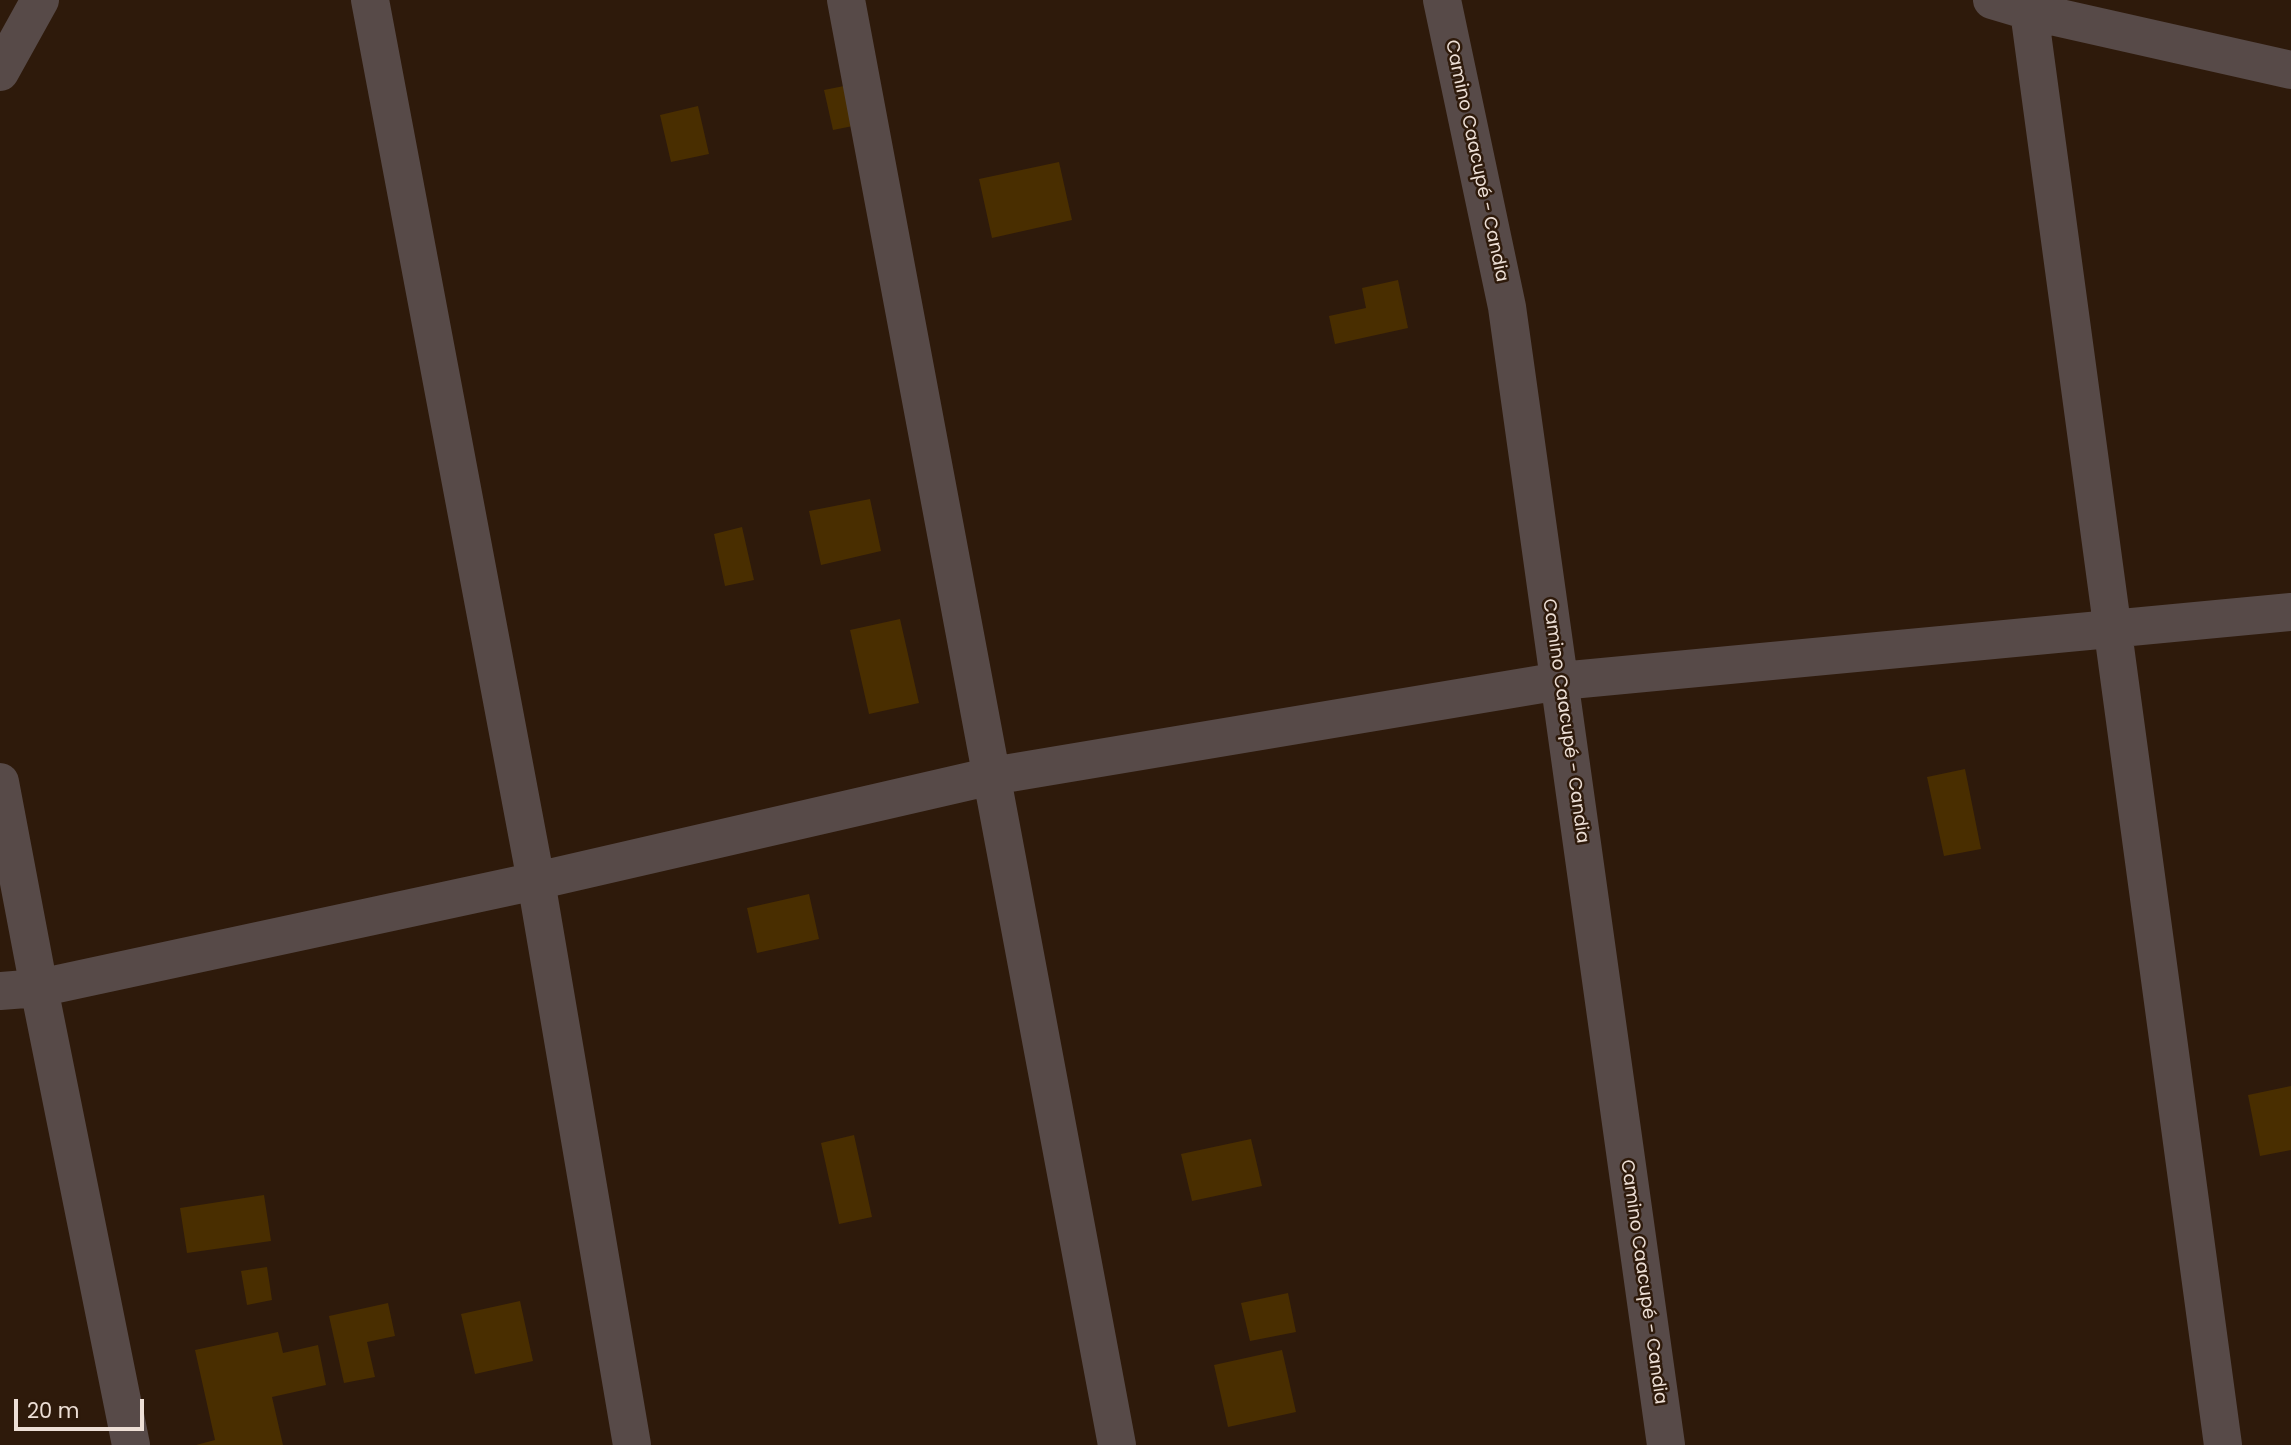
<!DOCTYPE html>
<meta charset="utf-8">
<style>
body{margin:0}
#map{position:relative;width:2291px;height:1445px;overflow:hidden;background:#2e1a0b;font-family:Poppins,sans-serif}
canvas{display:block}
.scale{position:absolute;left:14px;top:1399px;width:130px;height:32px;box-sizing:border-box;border:4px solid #eddfd6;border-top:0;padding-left:9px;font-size:21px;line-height:24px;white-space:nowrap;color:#eddfd6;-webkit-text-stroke:5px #2e1a0b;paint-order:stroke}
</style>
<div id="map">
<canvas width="2291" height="1445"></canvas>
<div class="scale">20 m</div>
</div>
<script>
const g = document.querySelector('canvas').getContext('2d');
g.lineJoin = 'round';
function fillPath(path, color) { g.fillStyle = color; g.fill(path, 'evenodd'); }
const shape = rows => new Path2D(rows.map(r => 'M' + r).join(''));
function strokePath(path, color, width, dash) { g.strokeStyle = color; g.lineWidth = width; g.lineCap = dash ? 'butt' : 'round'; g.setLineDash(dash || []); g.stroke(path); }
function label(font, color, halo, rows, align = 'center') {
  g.font = font + ' Poppins,sans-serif'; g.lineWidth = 5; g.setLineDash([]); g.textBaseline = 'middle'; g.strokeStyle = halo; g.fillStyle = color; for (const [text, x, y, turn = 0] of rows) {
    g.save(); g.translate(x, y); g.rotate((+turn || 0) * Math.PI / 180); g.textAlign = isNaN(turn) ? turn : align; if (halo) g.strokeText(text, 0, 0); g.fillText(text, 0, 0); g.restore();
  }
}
const building = shape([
 [844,86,853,126,833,130,824,90],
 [698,106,709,154,671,162,660,115],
 [1059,162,1072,220,992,238,979,179],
 [1398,280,1408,328,1335,344,1329,316,1366,308,1362,288],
 [870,499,881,551,821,565,809,511],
 [742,527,754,580,725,586,714,534],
 [900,619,919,703,869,714,850,630],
 [1965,769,1981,849,1944,856,1927,777],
 [809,894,819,939,757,953,747,908],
 [2291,1086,2291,1150,2260,1156,2248,1095],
 [854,1135,872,1217,839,1224,821,1143],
 [1251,1139,1262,1186,1192,1201,1181,1154],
 [264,1195,271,1241,187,1253,180,1208],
 [267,1267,272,1300,247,1305,241,1271],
 [1288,1293,1296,1332,1250,1341,1241,1303],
 [520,1301,533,1361,475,1374,461,1314],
 [388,1303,395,1336,367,1342,375,1377,344,1383,329,1316],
 [278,1332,283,1353,318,1345,326,1385,272,1397,283,1445,196,1445,215,1440,195,1350],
 [1282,1350,1296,1412,1228,1427,1214,1365]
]);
const street = shape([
 [370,0,536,881,632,1445],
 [846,0,1117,1445],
 [1442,0,1507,307,1666,1445],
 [1992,0,2029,11,2291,70],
 [2029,11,2223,1445],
 [0,72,40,0],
 [0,782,39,988,131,1445],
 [0,991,39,988,536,881,992,776,1560,681,2291,612]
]);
const streetNames = [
 ["Camino Caacupé - Candia",1476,161,78],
 ["Camino Caacupé - Candia",1565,721,82],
 ["Camino Caacupé - Candia",1643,1282,82]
];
fillPath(building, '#492e00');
strokePath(street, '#574a48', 38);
label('18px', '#eddfd6', '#2e1a0b', streetNames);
</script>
